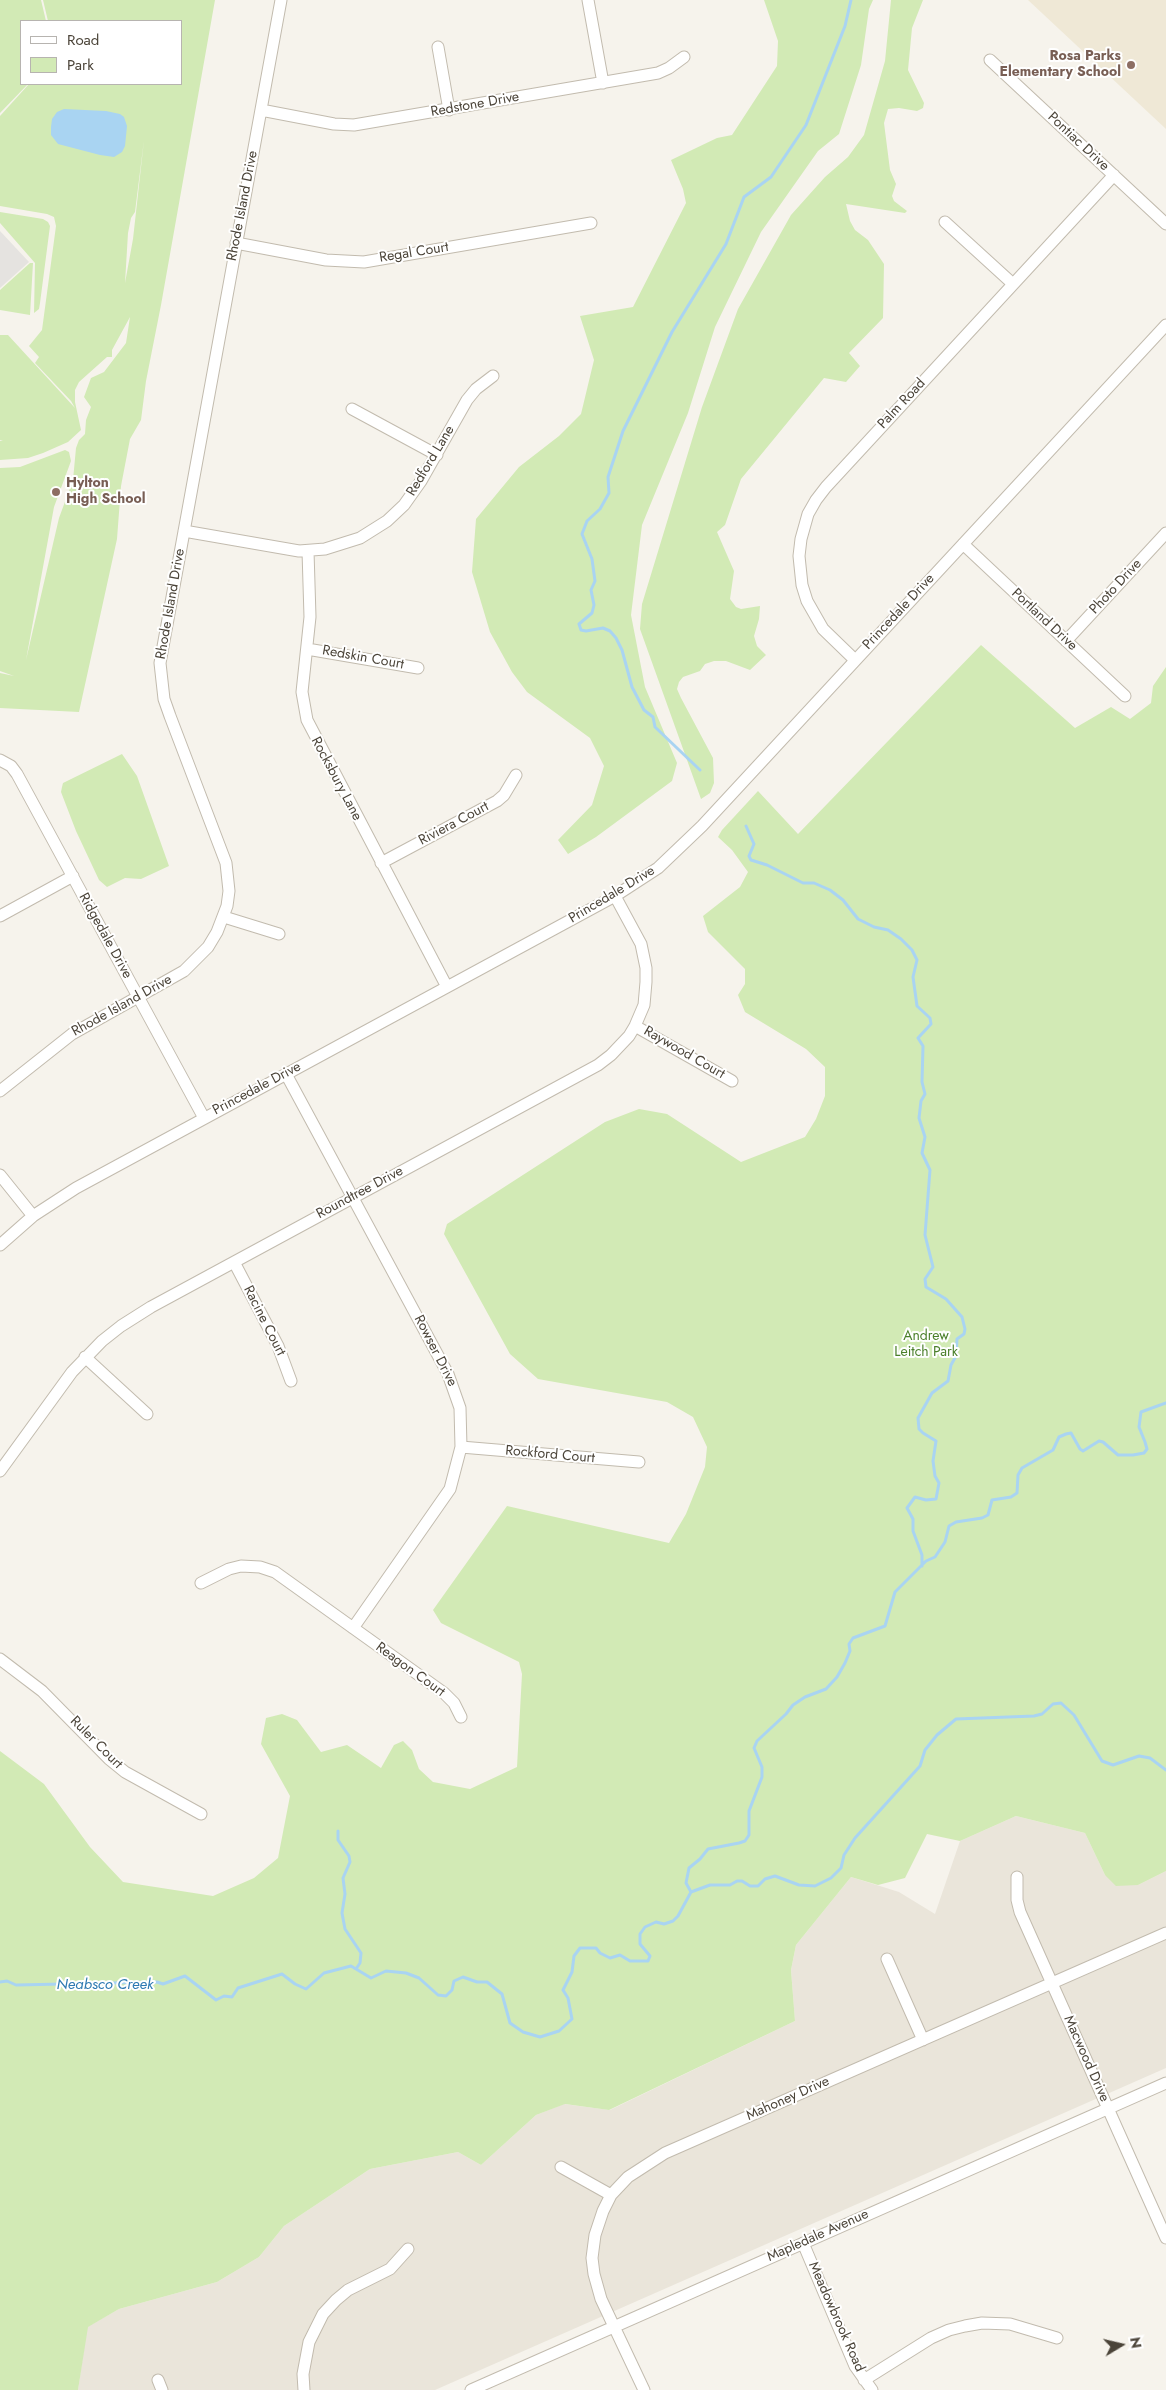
<!DOCTYPE html>
<style>
body{margin:0}
#map{position:relative;width:1166px;height:2390px;overflow:hidden;background:#f6f3ec;font-family:Jost,sans-serif}
canvas{display:block}
.legend{position:absolute;left:20px;top:20px;width:162px;height:65px;box-sizing:border-box;background:#fff;border:1px solid #b7b4b0;margin:0;padding:6px 9px;list-style:none;font-size:15px;color:#4b4439}
.legend li{display:flex;align-items:center;gap:10px;height:25px}
.legend b{width:25px;border:1px solid #b7b4b0}
.north{position:absolute;left:1096px;top:2320px;width:50px;height:50px;-webkit-text-stroke:4px #fff;paint-order:stroke;rotate:81deg;font-size:14px;font-weight:700;line-height:20px;text-align:center;color:#4b4439}
.north::after{content:'';display:block;margin:auto;width:18px;height:22px;background:#4b4439;clip-path:polygon(50% 0,100% 100%,50% 72%,0 100%)}
</style>
<div id="map">
<canvas width="1166" height="2390"></canvas>
<ul class="legend">
<li><b style="height:6px;background:#fff"></b>Road</li>
<li><b style="height:14px;background:#d2eab5"></b>Park</li>
</ul>
<div class="north">N</div>
</div>
<script>
const g = document.querySelector('canvas').getContext('2d');
g.lineJoin = 'round';
function fillPath(path, color) { g.fillStyle = color; g.fill(path, 'evenodd'); }
const shape = rows => new Path2D(rows.map(r => 'M' + r).join(''));
function strokePath(path, color, width, dash) { g.strokeStyle = color; g.lineWidth = width; g.lineCap = dash ? 'butt' : 'round'; g.setLineDash(dash || []); g.stroke(path); }
function label(font, color, halo, rows, align = 'center') {
  g.font = font + ' Jost,sans-serif'; g.lineWidth = 4; g.setLineDash([]); g.textBaseline = 'middle'; g.strokeStyle = halo; g.fillStyle = color; for (const [text, x, y, turn = 0] of rows) {
    g.save(); g.translate(x, y); g.rotate((+turn || 0) * Math.PI / 180); g.textAlign = isNaN(turn) ? turn : align; if (halo) g.strokeText(text, 0, 0); g.fillText(text, 0, 0); g.restore();
  }
}
const residential = shape([
 [1016,1816,1085,1833,1105,1875,1138,1885,1166,1871,1166,2068,435,2390,78,2390,87,2327,119,2309,217,2282,259,2257,284,2226,370,2169,458,2152,481,2165,536,2115,564,2104,610,2110,795,2021,791,1970,796,1945,851,1877,899,1892,935,1914,960,1841]
]);
const education = shape([
 [1028,0,1166,0,1166,129]
]);
const green = shape([
 [0,0,41,0,46,21,21,21,21,84,28,84,0,113],
 [43,0,215,0,161,305,146,381,141,420,130,439,121,486,117,539,79,712,0,708,0,673,14,676,0,671,0,468,20,467,65,450,69,452,71,461,54,507,26,660,59,518,73,480,76,448,79,440,85,434,86,420,91,407,84,397,91,378,104,372,126,343,130,317,112,350,112,357,107,357,79,382,75,390,75,402,81,430,68,442,43,453,28,458,0,460,0,441,3,441,0,440,0,335,8,335,75,408,71,401,35,363,39,357,29,346,42,330,56,226,54,217,47,214,0,206,0,116,29,84,181,84,181,21,48,21],
 [144,140,133,239,125,283,128,233,131,218,135,212],
 [764,0,873,0,869,9,861,65,839,134,818,151,761,232,715,327,688,413,642,525,631,615,645,687,677,763,672,781,596,837,568,854,558,840,592,805,604,766,590,738,527,692,512,672,490,632,472,572,476,519,519,467,559,436,581,414,594,360,580,316,633,307,686,203,683,189,671,160,717,138,732,135,777,66,778,41],
 [891,0,923,0,912,28,908,70,924,103,923,108,917,111,899,108,888,109,884,123,890,170,896,184,892,196,894,201,907,211,905,213,846,204,850,221,855,230,868,240,884,264,883,318,849,353,860,366,846,382,824,378,741,479,725,525,717,532,734,571,730,599,736,607,741,609,760,606,759,619,754,636,757,646,766,655,750,670,726,661,714,661,705,664,700,671,683,677,679,682,677,689,681,698,713,758,714,783,710,793,701,799,640,629,642,604,702,407,738,309,791,215,825,177,848,157,864,135,885,61],
 [0,212,43,219,48,222,50,226,40,303,39,309,34,313,35,263,0,223],
 [30,263,33,263,30,315,0,310,0,290],
 [981,645,1075,728,1111,707,1130,719,1151,703,1153,686,1166,667,1166,1871,1138,1885,1116,1886,1105,1875,1085,1833,1016,1816,960,1841,927,1834,905,1878,878,1885,851,1877,796,1945,791,1970,795,2021,609,2110,565,2104,536,2115,481,2165,458,2152,370,2169,284,2226,259,2257,217,2282,119,2309,88,2327,78,2390,0,2390,0,1751,44,1784,90,1847,123,1882,213,1896,254,1878,278,1858,290,1796,261,1744,266,1718,282,1714,297,1720,321,1752,347,1745,381,1768,394,1745,403,1741,412,1750,419,1769,433,1782,470,1789,517,1767,522,1674,519,1662,441,1623,433,1610,507,1506,669,1543,686,1514,705,1467,707,1447,693,1417,667,1402,538,1379,510,1354,444,1234,447,1224,605,1122,639,1109,667,1114,741,1162,805,1137,816,1119,825,1096,825,1067,806,1049,745,1012,738,995,745,984,745,969,708,932,703,916,740,887,748,872,732,850,718,837,722,830,758,791,798,834],
 [122,754,137,776,169,866,141,879,125,878,107,887,99,880,76,831,61,792,62,787,63,783]
]);
const parking = shape([
 [0,231,29,262,0,288]
]);
const water = shape([
 [64,109,106,111,120,114,124,117,127,126,125,146,122,152,114,157,100,155,58,144,51,135,51,127,52,119,57,112]
]);
const stream = shape([
 [700,770,655,727,653,717,644,710,632,687,622,650,616,638,610,631,603,628,586,631,581,630,579,624,592,613,594,605,591,590,595,581,592,559,582,534,587,521,600,509,609,493,608,477,623,431,672,332,726,244,744,197,771,177,806,125,845,26,851,0],
 [746,826,754,844,749,856,751,860,767,865,803,883,814,883,830,890,843,900,858,919,874,927,888,930,901,939,912,950,917,960,913,977,917,1006,930,1018,931,1024,918,1038,923,1046,922,1082,925,1094,921,1101,919,1118,925,1137,922,1153,930,1170,925,1235,933,1267,925,1279,926,1287,946,1299,962,1317,965,1329,964,1334,957,1339,956,1356,951,1365,948,1381,932,1393,918,1418,919,1429,923,1433,936,1441,933,1461,935,1476,939,1483,936,1499,926,1500,915,1497,907,1508,913,1519,913,1531,922,1555,922,1566],
 [338,1831,338,1840,349,1856,350,1862,343,1878,345,1894,342,1913,345,1929,361,1953,360,1963,356,1969],
 [691,1892,710,1885,730,1885,737,1881,742,1881,750,1886,758,1886,765,1879,775,1876,799,1885,815,1886,831,1878,841,1868,844,1855,855,1838,920,1766,925,1750,937,1735,956,1719,1034,1716,1042,1714,1053,1704,1061,1703,1074,1715,1102,1761,1113,1765,1139,1756,1150,1758,1166,1770],
 [0,1982,7,1981,16,1985,157,1982,163,1984,185,1976,216,2000,224,1996,232,1997,238,1988,282,1974,295,1984,306,1989,324,1973,351,1966,371,1978,386,1971,406,1973,419,1978,438,1995,446,1996,452,1990,454,1981,463,1977,477,1982,487,1982,502,1994,510,2023,523,2032,540,2037,559,2031,572,2019,568,1998,563,1990,572,1972,574,1956,580,1948,596,1948,600,1953,610,1958,620,1955,630,1961,648,1961,650,1956,640,1944,640,1934,645,1927,656,1922,664,1924,673,1921,678,1916,691,1892,686,1883,689,1868,700,1859,708,1849,739,1843,745,1841,749,1835,749,1811,762,1777,762,1767,754,1748,757,1741,786,1714,793,1705,805,1697,826,1689,837,1677,845,1663,850,1651,849,1644,853,1638,885,1626,895,1592,926,1561,935,1557,945,1542,949,1526,956,1522,982,1518,988,1515,992,1500,1011,1497,1017,1493,1018,1475,1022,1468,1053,1450,1059,1437,1066,1434,1071,1433,1080,1449,1083,1451,1099,1441,1103,1442,1118,1455,1133,1455,1144,1453,1147,1449,1145,1442,1139,1427,1141,1412,1166,1403]
]);
const minor = shape([
 [588,0,603,83],
 [438,47,449,110],
 [990,60,1166,224],
 [261,110,334,124,354,125,658,73,669,68,684,57],
 [945,222,1013,284],
 [236,243,326,260,364,262,591,223],
 [352,409,437,455],
 [184,531,299,551,325,549,360,538,387,521,404,505,421,481,467,400,476,389,493,376],
 [963,544,1125,696],
 [308,551,310,617,302,692,307,720,447,987],
 [1066,641,1166,533],
 [307,649,418,668],
 [855,660,823,629,807,601,802,585,799,556,801,539,808,514,816,500,826,487,1114,175],
 [0,760,11,766,17,774,204,1118],
 [381,863,497,801,504,795,516,775],
 [0,916,73,876],
 [224,917,279,934],
 [635,1026,732,1081],
 [286,1074,448,1374,460,1408,461,1447,450,1489,353,1628],
 [0,1091,72,1034,184,971,208,947,217,932,227,906,229,891,226,863,170,716,164,699,160,663,281,0],
 [0,1175,33,1216],
 [0,1245,33,1216,76,1188,615,896,658,868,702,826,1166,325],
 [234,1262,278,1346,291,1381],
 [85,1357,147,1414],
 [461,1447,639,1462],
 [0,1471,72,1372,102,1341,121,1326,151,1307,598,1065,611,1055,629,1036,635,1026,644,1005,646,982,646,968,641,944,615,896],
 [201,1583,229,1569,241,1566,260,1567,275,1572,444,1693,454,1703,461,1717],
 [0,1659,42,1691,109,1759,125,1772,201,1814],
 [1017,1877,1017,1900,1020,1912,1166,2238],
 [887,1959,923,2040],
 [561,2167,611,2195],
 [803,2243,855,2366,872,2390],
 [158,2380,162,2390],
 [864,2380,931,2338,949,2330,965,2326,982,2323,1010,2324,1057,2338],
 [304,2390,303,2374,309,2342,323,2314,336,2300,348,2290,390,2269,408,2249],
 [471,2390,1166,2083],
 [644,2390,601,2299,594,2274,592,2258,595,2235,603,2211,611,2195,628,2177,665,2153,1166,1933]
]);
const markers = [
 [1131,65,5,"#8d6e63"],
 [56,492,5,"#8d6e63"]
];
const educationNames = [
 ["Rosa Parks",1121,57],
 ["Elementary School",1121,73],
 ["Hylton",66,484,"left"],
 ["High School",66,500,"left"]
];
const streetNames = [
 ["Redstone Drive",475,105,-10],
 ["Pontiac Drive",1078,142,43],
 ["Rhode Island Drive",243,206,-79],
 ["Regal Court",414,253,-9],
 ["Palm Road",902,404,-47],
 ["Redford Lane",431,461,-59],
 ["Photo Drive",1116,587,-47],
 ["Rhode Island Drive",171,604,-80],
 ["Princedale Drive",899,612,-47],
 ["Portland Drive",1044,620,43],
 ["Redskin Court",363,658,10],
 ["Rocksbury Lane",336,779,62],
 ["Riviera Court",454,824,-28],
 ["Princedale Drive",612,895,-31],
 ["Ridgedale Drive",105,936,61],
 ["Rhode Island Drive",122,1006,-29],
 ["Raywood Court",684,1053,30],
 ["Princedale Drive",257,1089,-28],
 ["Roundtree Drive",360,1193,-28],
 ["Racine Court",264,1321,63],
 ["Rowser Drive",435,1351,63],
 ["Rockford Court",550,1455,5],
 ["Reagon Court",410,1670,36],
 ["Ruler Court",96,1743,45],
 ["Macwood Drive",1086,2059,66],
 ["Mahoney Drive",788,2099,-24],
 ["Mapledale Avenue",818,2236,-24],
 ["Meadowbrook Road",836,2317,66]
];
const parkNames = [
 ["Andrew",926,1337],
 ["Leitch Park",926,1353]
];
const waterNames = [
 ["Neabsco Creek",105,1985]
];
fillPath(residential, '#eae5da');
fillPath(education, '#efe8d6');
fillPath(green, '#d2eab5');
fillPath(parking, '#e5e3e0');
fillPath(water, '#a9d4f2');
strokePath(stream, '#a9d4f2', 3);
strokePath(minor, '#c2bbae', 13);
strokePath(minor, '#fff', 11);
for (const [x, y, r, color] of markers) { const dot = new Path2D(); dot.arc(x, y, r, 0, 2 * Math.PI); g.fillStyle = color; g.fill(dot); strokePath(dot, '#fff', 2); }
label('bold 14px', '#785e54', '#fff', educationNames, 'right');
label('14px', '#4b4439', '#fff', streetNames);
label('14px', '#4a7f2a', '#fff', parkNames);
label('italic 15px', '#2e7ab2', '#fff', waterNames);
</script>
